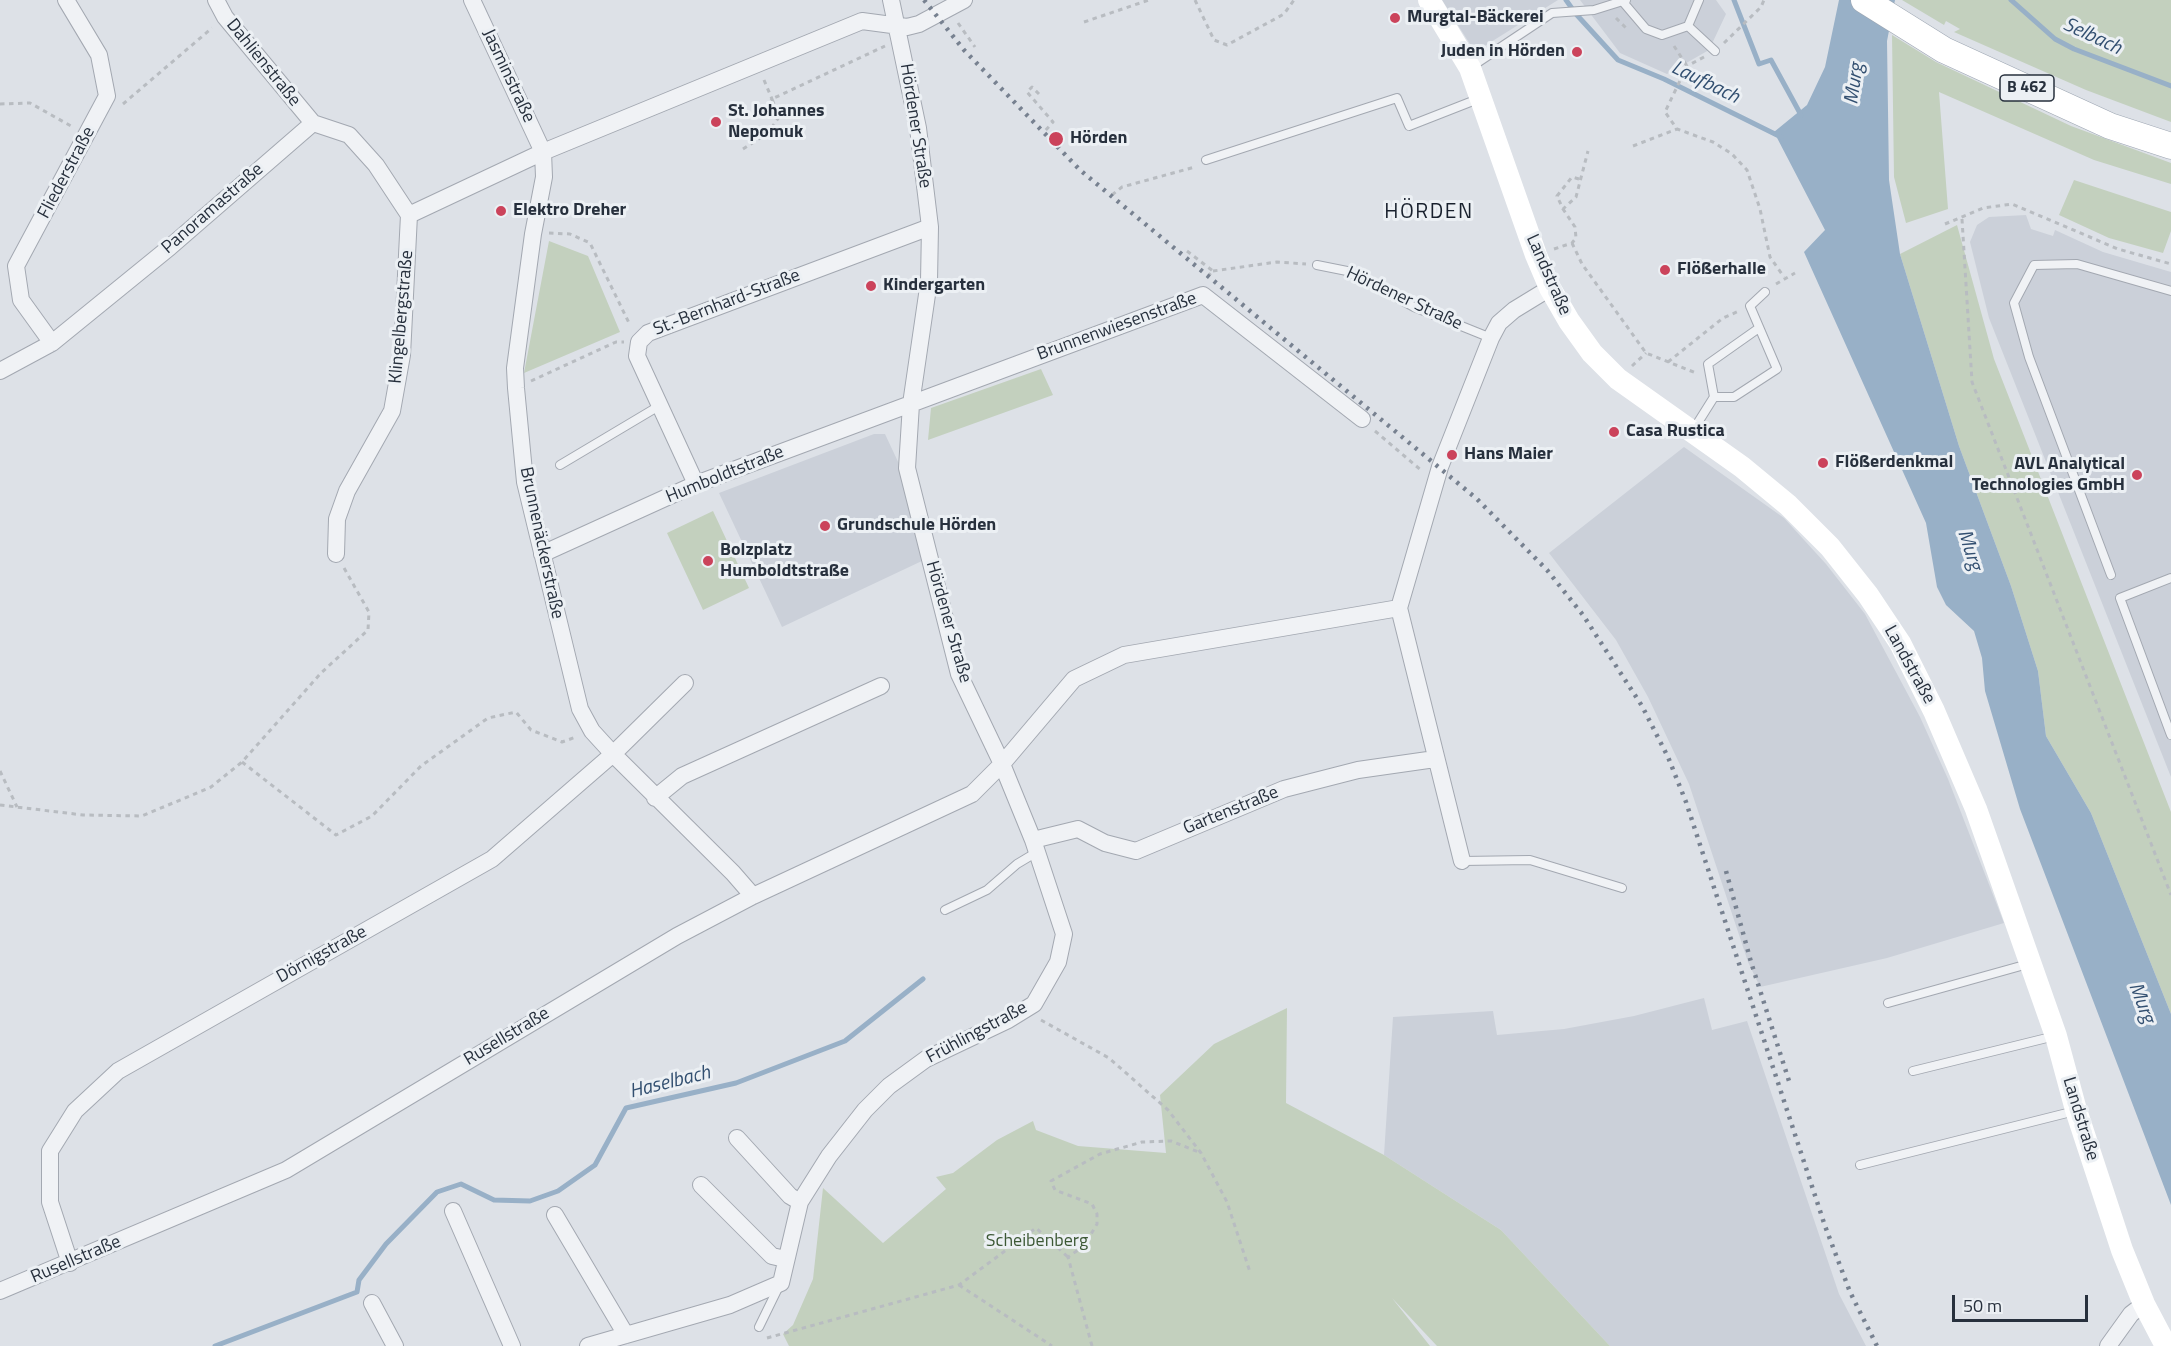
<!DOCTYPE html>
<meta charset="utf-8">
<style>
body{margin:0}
#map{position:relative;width:2171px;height:1346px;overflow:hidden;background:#dde1e7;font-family:"Titillium Web",sans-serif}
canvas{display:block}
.scale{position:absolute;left:1952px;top:1295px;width:136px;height:27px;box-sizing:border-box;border:3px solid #27303d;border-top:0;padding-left:8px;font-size:18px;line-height:21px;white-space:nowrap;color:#27303d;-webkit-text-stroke:4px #ecf0f4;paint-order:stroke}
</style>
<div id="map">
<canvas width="2171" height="1346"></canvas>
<div class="scale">50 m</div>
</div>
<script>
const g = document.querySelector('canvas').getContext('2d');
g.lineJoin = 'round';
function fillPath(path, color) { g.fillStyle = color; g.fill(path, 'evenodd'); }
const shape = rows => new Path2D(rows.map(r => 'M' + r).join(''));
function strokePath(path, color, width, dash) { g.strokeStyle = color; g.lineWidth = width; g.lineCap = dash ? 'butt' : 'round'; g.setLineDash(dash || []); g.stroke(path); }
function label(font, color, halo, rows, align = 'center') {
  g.font = font + ' "Titillium Web",sans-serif'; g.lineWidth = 6; g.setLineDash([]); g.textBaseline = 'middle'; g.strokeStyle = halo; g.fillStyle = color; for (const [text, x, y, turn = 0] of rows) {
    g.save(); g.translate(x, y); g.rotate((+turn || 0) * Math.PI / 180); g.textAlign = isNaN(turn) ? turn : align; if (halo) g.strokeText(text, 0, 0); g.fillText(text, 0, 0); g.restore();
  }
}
const built = shape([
 [1442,0,1558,0,1475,52],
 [1580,0,1716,0,1726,14,1709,50,1667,74,1620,53],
 [2026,215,2031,229,2053,236,2055,230,2103,252,2171,272,2171,777,1989,318,1970,242,1977,225,1989,217],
 [874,434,885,434,900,466,924,560,782,627,719,493],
 [1684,447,1784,518,1826,564,1865,614,1920,717,1948,779,2004,923,1887,958,1760,987,1748,962,1689,784,1648,697,1616,640,1549,553],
 [1704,998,1712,1030,1747,1021,1839,1294,1866,1346,1610,1346,1501,1230,1384,1155,1393,1017,1493,1011,1497,1035,1564,1029,1634,1016]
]);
const green = shape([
 [1902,0,2171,0,2171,122,2086,90,1954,32,1960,29,1946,21,1944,25],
 [1892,35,1936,62,2071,126,2171,163,2171,184,2094,160,1939,92,1948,209,1906,223,1894,177],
 [2074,180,2171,212,2171,231,2163,253,2109,238,2059,215],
 [1957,225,1994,359,2171,812,2171,1014,2091,813,2046,736,2038,671,2011,586,1959,446,1900,254],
 [549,241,588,256,620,332,524,373],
 [1041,369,1053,395,928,440,931,408],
 [713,511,749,588,703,610,667,533],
 [1287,1008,1286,1103,1384,1155,1501,1230,1610,1346,1437,1346,1392,1298,1430,1346,789,1346,783,1334,793,1325,813,1279,823,1188,883,1243,946,1189,936,1177,953,1173,997,1140,1033,1121,1036,1130,1078,1146,1166,1153,1160,1095,1214,1044]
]);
const water = shape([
 [1839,0,1895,0,1887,41,1889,180,1900,254,1959,446,2011,586,2038,671,2046,736,2091,813,2171,1014,2171,1205,2020,809,1985,691,1982,658,1974,631,1946,605,1937,587,1926,523,1804,252,1825,230,1774,132,1807,105,1825,67]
]);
const stream = shape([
 [1566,0,1576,14,1618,60,1664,79,1781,137],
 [1734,0,1759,64,1771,60,1801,115],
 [2011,0,2055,39,2074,49,2171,86],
 [215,1346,357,1292,359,1280,386,1244,437,1192,461,1184,494,1200,530,1201,558,1191,595,1165,626,1108,736,1083,845,1041,923,979]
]);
const path = shape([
 [1195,0,1214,40,1227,45,1284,14,1294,0],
 [1616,18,1628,30],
 [1084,22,1149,0],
 [958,23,975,47],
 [1724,43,1761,7,1764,0],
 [1674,46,1687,66],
 [1704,57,1687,66,1665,112,1677,129,1713,142,1732,154,1747,170,1760,209,1770,257,1784,277],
 [764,80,772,99,767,103],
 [1039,94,1032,87,1027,92,1053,122,1045,131],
 [0,104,30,103,71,126],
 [123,104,212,28],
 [1633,146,1677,129],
 [743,149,768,133,779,117,772,99,885,46],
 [1579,179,1572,177,1557,196,1563,209,1576,197,1588,151],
 [1112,195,1122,187,1195,167],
 [1962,219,1972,382,2171,895],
 [1945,224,1983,208,2012,204,2118,249,2171,264],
 [549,233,570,234,590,243,630,325],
 [1572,243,1582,264,1646,353,1696,373],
 [1554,249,1572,243,1576,238,1575,227,1563,209],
 [1187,251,1213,271,1206,278],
 [1213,271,1277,262,1306,264],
 [1776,284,1795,273],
 [1668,362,1723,318,1739,311],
 [1632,366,1646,353],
 [531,381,616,342,624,342],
 [1375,431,1422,471],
 [242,762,336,835,372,816,421,766,488,718,516,712,531,730,562,742,576,737],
 [0,771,17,807],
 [0,805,83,815,142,816,211,787,242,762,321,673,368,630,369,612,344,568],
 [1041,1020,1109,1058,1168,1110,1201,1153,1227,1202,1250,1272],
 [959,1285,1052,1346],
 [767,1338,959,1285,1036,1228,1068,1257],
 [1092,1346,1068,1257,1084,1246,1097,1224,1097,1214,1092,1204,1055,1190,1051,1181,1100,1154,1142,1142,1171,1141,1201,1153]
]);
const lane = shape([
 [1699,0,1688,26,1715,51],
 [1623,2,1646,29,1662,35,1688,26],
 [1471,67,1552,13,1594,10,1626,0],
 [1206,160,1397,98,1409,126,1478,99],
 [1317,265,1347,271,1414,307,1491,338],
 [1714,397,1708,364,1759,328],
 [1692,432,1714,397,1734,397,1777,369,1750,306,1765,292],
 [560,465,659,406],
 [2111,575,2029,357,2014,303,2034,265,2077,264,2171,291],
 [2171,578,2120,598,2171,735],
 [1462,861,1530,860,1622,888],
 [945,910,987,890,1017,864,1037,852],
 [1888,1003,2028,964],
 [1913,1071,2055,1036],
 [1860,1165,2075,1111],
 [759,1327,779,1286]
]);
const street = shape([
 [216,0,225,17,313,123],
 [472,0,543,152,544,177,533,234,515,368,516,388,525,482,580,709,592,731,613,754,733,873,753,896],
 [52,343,21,300,16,266,107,96,99,55,66,0],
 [0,371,52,343,170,247,313,123,349,135,376,165,409,215],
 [696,484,637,356,639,342,648,333,930,227],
 [336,554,337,519,347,491,392,411,402,355,409,215,543,152,862,21,907,27,919,24,964,0],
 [542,554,696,484,1203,295,1362,419],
 [1399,608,1462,861],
 [655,798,682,776,881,686],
 [1033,840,1078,829,1105,843,1136,851,1284,789,1358,770,1435,759],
 [737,1138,790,1196,800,1202],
 [701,1185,772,1256,785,1259],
 [453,1211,512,1346],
 [555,1215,626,1335],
 [70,1263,50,1202,50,1151,75,1111,118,1071,492,859,613,754,685,683],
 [0,1291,286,1170,677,936,753,896,972,794,1002,764,1074,679,1124,655,1399,608,1440,467,1491,338,1499,323,1514,310,1550,288],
 [372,1303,395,1346],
 [588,1346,730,1305,781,1283,800,1202,829,1156,865,1110,889,1086,926,1059,1008,1020,1034,1004,1058,962,1064,934,1033,840,1002,764,959,674,907,468,911,404,929,281,930,227,918,128,891,0],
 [2108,1346,2131,1314,2144,1304]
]);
const secondary = shape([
 [1429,0,1470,68,1536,255,1550,288,1569,321,1592,353,1618,379,1742,467,1788,505,1830,547,1868,595,1900,643,1934,711,1976,809,2056,1036,2076,1110,2122,1250,2144,1304,2166,1346]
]);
const primary = shape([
 [1864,0,1944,50,2110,126,2171,146]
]);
const rail = shape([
 [924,0,964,50,1080,170,1477,499,1547,570,1583,615,1642,706,1668,757,1686,802,1825,1226,1850,1292,1877,1346],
 [1726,871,1751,962,1789,1081]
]);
const markers = [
 [1395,18,6,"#cb435b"],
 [1577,52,6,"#cb435b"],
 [716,122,6,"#cb435b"],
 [1056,139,8,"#cb435b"],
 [501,211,6,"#cb435b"],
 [1665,270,6,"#cb435b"],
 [871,286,6,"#cb435b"],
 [1614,432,6,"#cb435b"],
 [1452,455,6,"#cb435b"],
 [1823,463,6,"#cb435b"],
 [2137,475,6,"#cb435b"],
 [825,526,6,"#cb435b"],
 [708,561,6,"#cb435b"]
];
const shields = [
 [2027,88,54]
];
const shieldNames = [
 ["B 462",2027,88]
];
const poiNames = [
 ["Murgtal-Bäckerei",1407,18],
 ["Juden in Hörden",1565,52,"right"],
 ["St. Johannes",728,112],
 ["Nepomuk",728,133],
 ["Hörden",1070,139],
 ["Elektro Dreher",513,211],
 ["Flößerhalle",1677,270],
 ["Kindergarten",883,286],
 ["Casa Rustica",1626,432],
 ["Hans Maier",1464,455],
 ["Flößerdenkmal",1835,463],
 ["AVL Analytical",2125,465,"right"],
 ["Technologies GmbH",2125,486,"right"],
 ["Grundschule Hörden",837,526],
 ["Bolzplatz",720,551],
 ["Humboldtstraße",720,572]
];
const streetNames = [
 ["Dahlienstraße",263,63,51],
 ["Jasminstraße",508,76,65],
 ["Hördener Straße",915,126,81],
 ["Fliederstraße",67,173,-62],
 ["Panoramastraße",213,209,-41],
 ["Landstraße",1548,275,66],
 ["Hördener Straße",1404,299,25],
 ["St.-Bernhard-Straße",727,303,-21],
 ["Klingelbergstraße",402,317,-85],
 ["Brunnenwiesenstraße",1117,327,-20],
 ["Humboldtstraße",725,475,-22],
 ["Brunnenäckerstraße",541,543,78],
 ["Hördener Straße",948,622,74],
 ["Landstraße",1909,665,61],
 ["Gartenstraße",1231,811,-22],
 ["Dörnigstraße",322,955,-29],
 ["Frühlingstraße",977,1033,-28],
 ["Rusellstraße",507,1037,-31],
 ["Landstraße",2080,1119,73],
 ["Rusellstraße",76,1260,-23]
];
const parkNames = [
 ["Scheibenberg",1037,1242]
];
const waterNames = [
 ["Selbach",2092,37,25],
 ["Laufbach",1705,83,26],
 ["Murg",1855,84,-82],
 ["Murg",1969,550,72],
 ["Murg",2141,1003,69],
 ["Haselbach",670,1083,-14]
];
const quarterNames = [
 ["HÖRDEN",1429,213]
];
fillPath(built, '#cbd0d9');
fillPath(green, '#c3d0be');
fillPath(water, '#98b0c7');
strokePath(stream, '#98b0c7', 5);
strokePath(lane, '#a3a8b1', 10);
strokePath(street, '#a3a8b1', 18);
strokePath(primary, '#9da6b2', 27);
strokePath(path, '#b8bcc1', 3, [4.5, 4.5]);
strokePath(lane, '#f0f2f5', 8);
strokePath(street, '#f0f2f5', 16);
strokePath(secondary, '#fff', 22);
strokePath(primary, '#fff', 26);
strokePath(rail, '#778190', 4.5, [3, 6]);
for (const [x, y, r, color] of markers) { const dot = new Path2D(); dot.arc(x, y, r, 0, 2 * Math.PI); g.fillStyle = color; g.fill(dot); strokePath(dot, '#ecf0f4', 2); }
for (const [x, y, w] of shields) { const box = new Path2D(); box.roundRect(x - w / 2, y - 13, w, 26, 4.5); g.fillStyle = '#ecf0f4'; g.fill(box); strokePath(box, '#27303d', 1.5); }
label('bold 16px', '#27303d', null, shieldNames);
label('bold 18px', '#27303d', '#ecf0f4', poiNames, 'left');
label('18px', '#27303d', '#ecf0f4', streetNames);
label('18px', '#3c5835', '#ecf0f4', parkNames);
label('italic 20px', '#324f70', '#ecf0f4', waterNames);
g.letterSpacing = '1.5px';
label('21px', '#19212e', '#ecf0f4', quarterNames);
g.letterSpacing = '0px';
</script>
